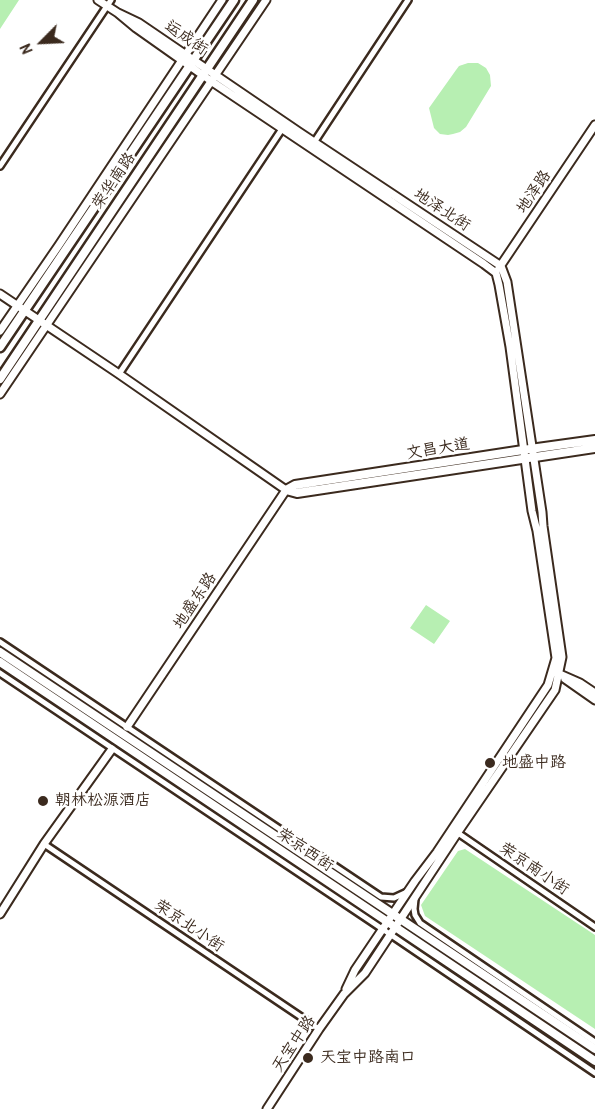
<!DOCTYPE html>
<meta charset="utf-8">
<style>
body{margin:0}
#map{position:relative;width:595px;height:1109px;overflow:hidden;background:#fff;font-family:"Patrick Hand",sans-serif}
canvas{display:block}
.north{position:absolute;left:12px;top:12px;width:60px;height:60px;-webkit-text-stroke:4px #fff;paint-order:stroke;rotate:246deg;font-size:16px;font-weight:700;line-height:24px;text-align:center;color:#3b2a1e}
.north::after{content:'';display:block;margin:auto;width:21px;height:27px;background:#3b2a1e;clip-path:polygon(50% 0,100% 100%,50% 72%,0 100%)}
</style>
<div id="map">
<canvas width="595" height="1109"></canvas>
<div class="north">N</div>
</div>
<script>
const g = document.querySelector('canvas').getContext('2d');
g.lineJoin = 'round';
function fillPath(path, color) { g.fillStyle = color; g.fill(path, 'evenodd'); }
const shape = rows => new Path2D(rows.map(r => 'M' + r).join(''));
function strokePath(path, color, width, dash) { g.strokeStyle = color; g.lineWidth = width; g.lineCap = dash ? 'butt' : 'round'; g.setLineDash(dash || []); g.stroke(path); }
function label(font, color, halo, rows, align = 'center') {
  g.font = font + ' "Patrick Hand","LXGW WenKai TC",sans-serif'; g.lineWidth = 5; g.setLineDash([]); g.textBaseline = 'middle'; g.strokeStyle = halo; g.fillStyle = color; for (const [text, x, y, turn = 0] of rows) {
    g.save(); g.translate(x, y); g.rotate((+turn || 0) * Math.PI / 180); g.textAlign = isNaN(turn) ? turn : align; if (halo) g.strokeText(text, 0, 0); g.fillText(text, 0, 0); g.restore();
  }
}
const green = shape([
 [0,0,19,0,0,29],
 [468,63,478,63,486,68,490,75,491,86,466,127,460,132,453,134,448,135,440,134,434,128,429,108,456,70,459,66],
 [426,605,450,621,434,644,410,628],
 [465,849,595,935,595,1029,425,916,421,905,458,851]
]);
const minor = shape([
 [313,144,408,0],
 [0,166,111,0],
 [119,374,282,129],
 [0,642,381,897,394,898,407,892],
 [0,673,372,922,595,1073],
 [458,833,595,927],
 [44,844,319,1029],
 [415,899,414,909,415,915,420,923,595,1042]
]);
const tertiary = shape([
 [98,0,118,13,136,28,211,81,484,264,496,273,499,285,510,347,532,511,537,531,556,658,548,685,437,852,415,881,355,970,346,989],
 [118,13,139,23,299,132,501,266,507,282,542,512,543,526,562,657,555,690,460,829,365,973,344,994,319,1029,267,1109],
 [499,268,595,125],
 [0,294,119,374,286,490,127,727],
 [0,331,59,245,222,0],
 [0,394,266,0],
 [555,672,580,683,595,693],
 [565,679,595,700],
 [0,914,44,844,112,749]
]);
const secondary = shape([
 [286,490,295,485,523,450,595,440],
 [286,490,297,493,595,448],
 [0,652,595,1049],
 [0,662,595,1061]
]);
const primary = shape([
 [0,347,234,0],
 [0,379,253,0]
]);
const markers = [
 [490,763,6,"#3b2a1e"],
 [43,801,6,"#3b2a1e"],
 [308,1058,6,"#3b2a1e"]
];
const streetNames = [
 ["运成街",186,38,34],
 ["荣华南路",114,181,-56],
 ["地泽路",534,192,-56],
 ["地泽北街",442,210,33],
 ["文昌大道",438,449,-9],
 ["地盛东路",195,601,-56],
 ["荣京西街",305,850,34],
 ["荣京南小街",534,869,34],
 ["荣京北小街",189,926,34],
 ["天宝中路",294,1044,-56]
];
const poiNames = [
 ["地盛中路",502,763],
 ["朝林松源酒店",55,801],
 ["天宝中路南口",320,1058]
];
fillPath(green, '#b7efb2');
strokePath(minor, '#3b2a1e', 10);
strokePath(tertiary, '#3b2a1e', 11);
strokePath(secondary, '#3b2a1e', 12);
strokePath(primary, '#3b2a1e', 13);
strokePath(minor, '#fff', 5);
strokePath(tertiary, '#fff', 7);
strokePath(secondary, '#fff', 8);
strokePath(primary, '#fff', 8);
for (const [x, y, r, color] of markers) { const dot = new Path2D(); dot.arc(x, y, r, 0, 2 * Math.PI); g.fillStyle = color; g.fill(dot); strokePath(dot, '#fff', 2); }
label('16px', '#3b2a1e', '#fff', streetNames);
label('16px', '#3b2a1e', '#fff', poiNames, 'left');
</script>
